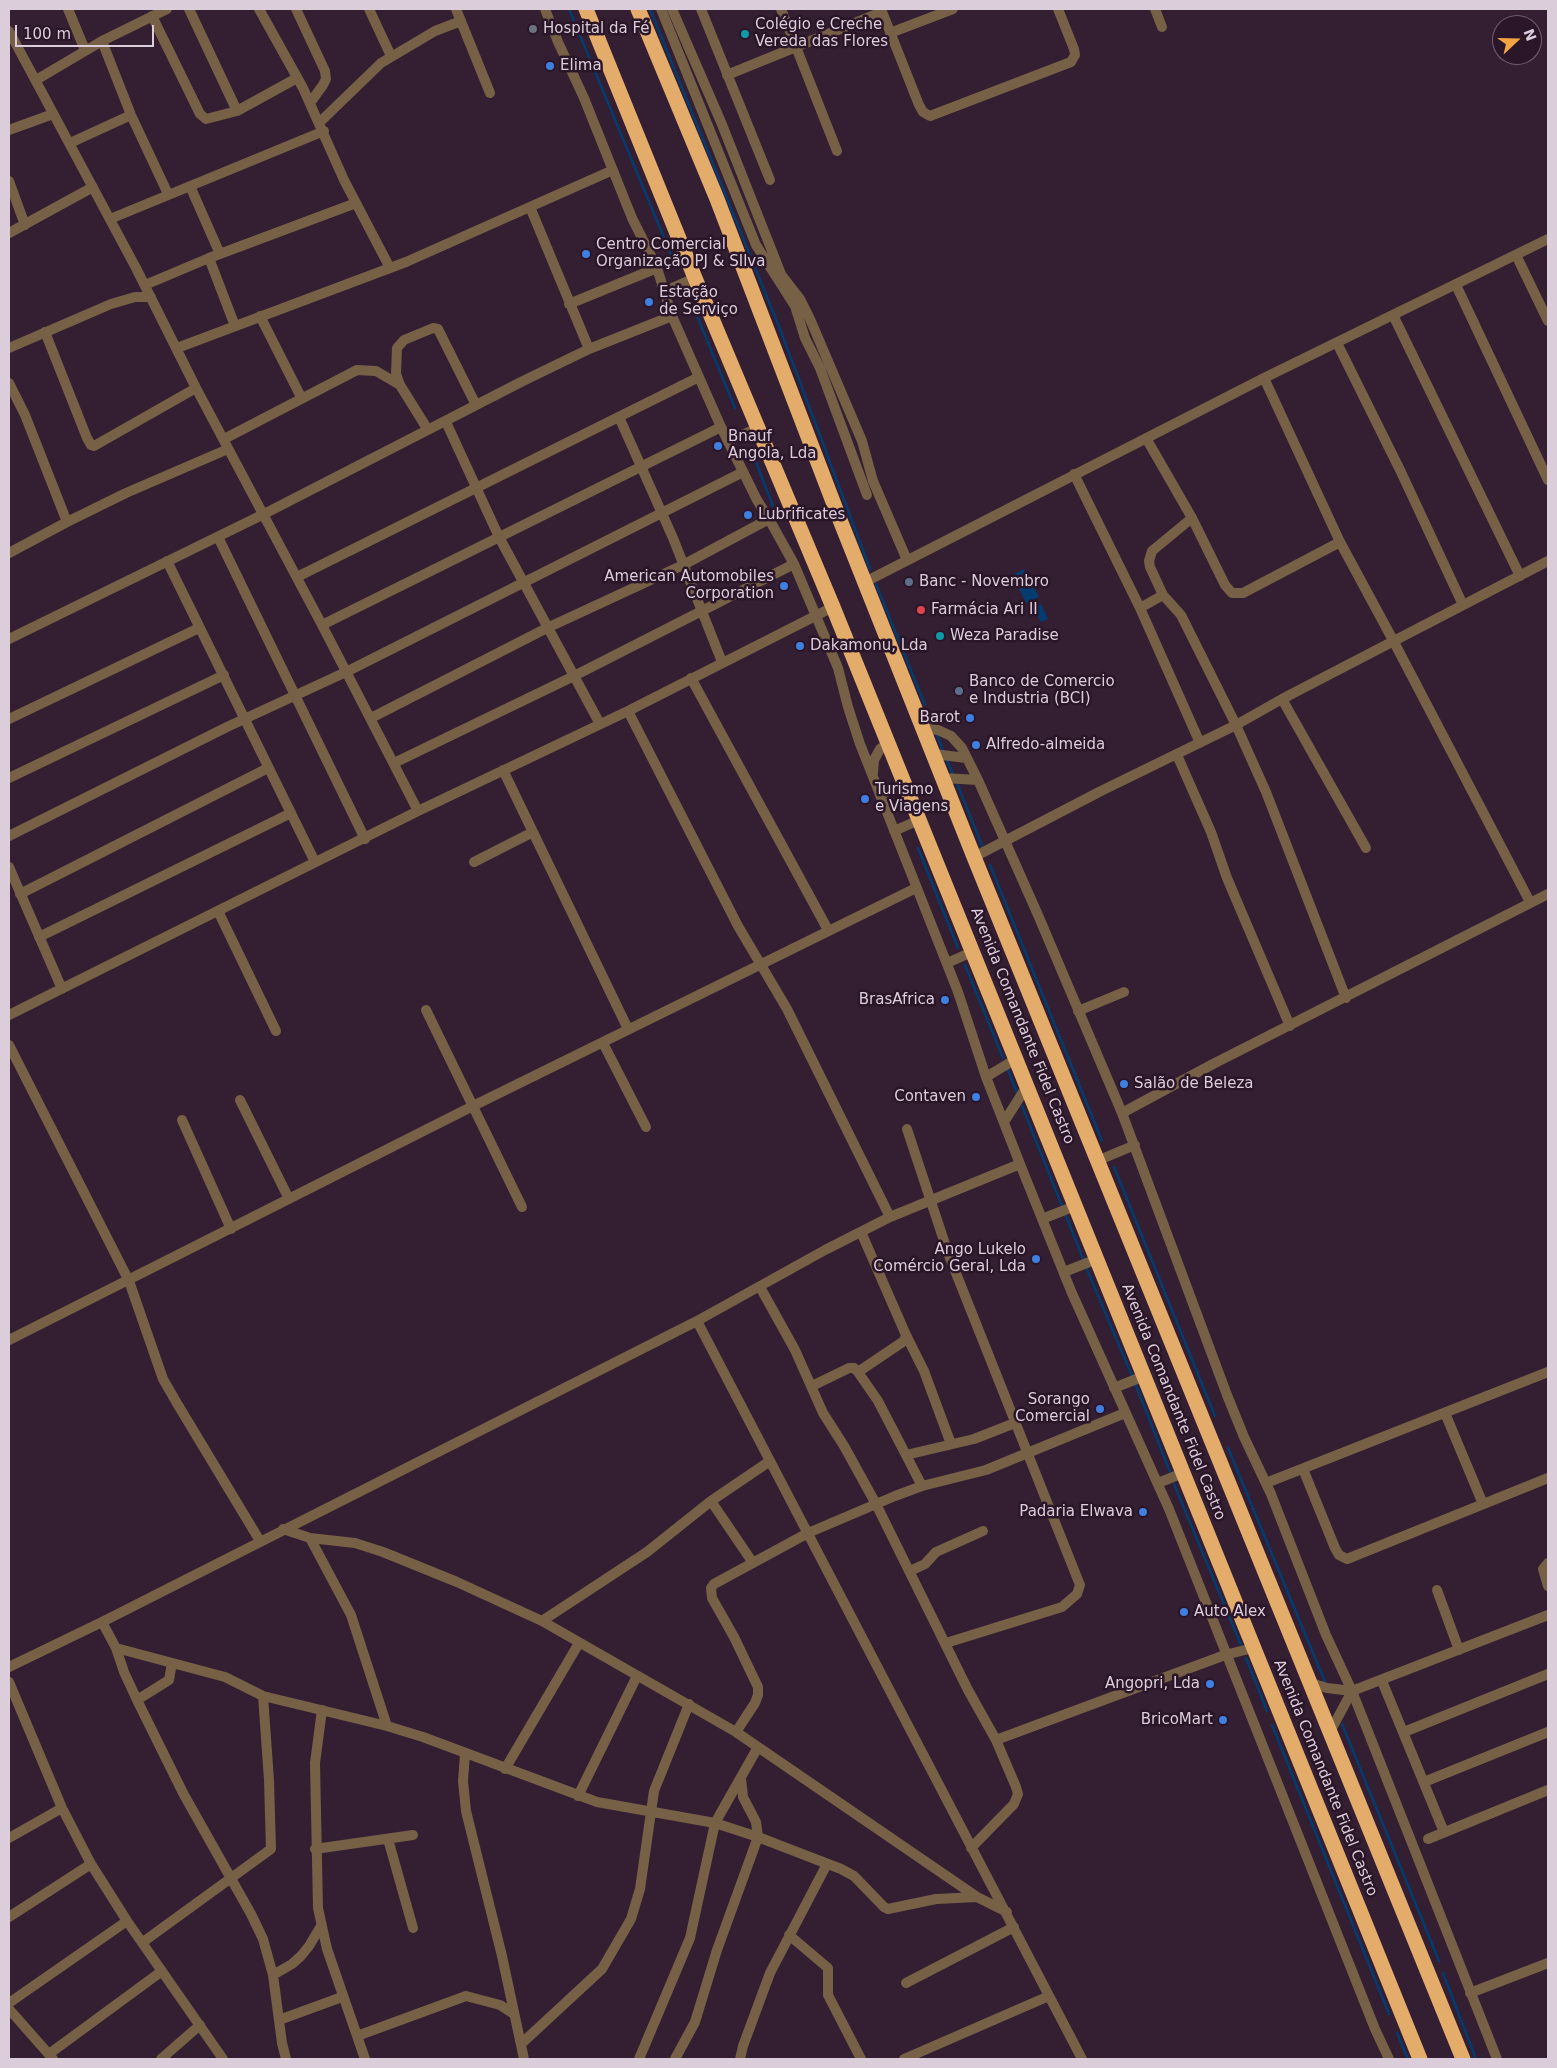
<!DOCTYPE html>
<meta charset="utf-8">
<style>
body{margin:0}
#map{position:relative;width:1557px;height:2068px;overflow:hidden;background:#341f32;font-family:"DejaVu Sans",sans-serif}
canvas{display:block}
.frame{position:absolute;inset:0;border:10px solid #dbcdd9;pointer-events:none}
.north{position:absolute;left:1492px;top:15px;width:50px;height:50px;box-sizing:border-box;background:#2a1628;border:1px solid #715f6f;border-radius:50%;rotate:69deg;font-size:14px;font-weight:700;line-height:20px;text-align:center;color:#dbcdd9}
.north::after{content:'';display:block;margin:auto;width:18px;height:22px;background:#f4a443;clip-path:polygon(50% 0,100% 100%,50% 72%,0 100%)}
.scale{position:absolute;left:15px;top:25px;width:139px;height:22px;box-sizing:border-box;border:2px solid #dbcdd9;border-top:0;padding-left:6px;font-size:15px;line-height:18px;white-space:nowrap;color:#dbcdd9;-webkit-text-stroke:4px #2a1628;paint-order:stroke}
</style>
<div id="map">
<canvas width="1557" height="2068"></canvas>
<div class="frame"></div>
<div class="north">N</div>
<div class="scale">100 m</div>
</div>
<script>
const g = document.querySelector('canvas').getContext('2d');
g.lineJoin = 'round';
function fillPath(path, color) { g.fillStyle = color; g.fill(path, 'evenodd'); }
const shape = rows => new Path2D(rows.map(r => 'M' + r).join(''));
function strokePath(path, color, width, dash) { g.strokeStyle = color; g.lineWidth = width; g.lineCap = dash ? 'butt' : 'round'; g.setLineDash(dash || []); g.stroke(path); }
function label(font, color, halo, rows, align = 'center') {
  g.font = font + ' "DejaVu Sans",sans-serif'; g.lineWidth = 5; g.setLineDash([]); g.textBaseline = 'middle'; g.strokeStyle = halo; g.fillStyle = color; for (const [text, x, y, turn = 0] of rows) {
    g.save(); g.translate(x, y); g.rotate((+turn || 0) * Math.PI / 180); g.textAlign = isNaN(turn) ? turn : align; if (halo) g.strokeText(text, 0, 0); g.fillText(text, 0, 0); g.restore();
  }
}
const water = shape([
 [1024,569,1039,597,1026,603,1012,575],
 [1041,604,1048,619,1041,622,1033,607]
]);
const stream = shape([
 [569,9,675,264],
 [650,9,780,329,870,569],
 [695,311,735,408],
 [754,457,776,514],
 [876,584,925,705],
 [929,714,933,725],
 [936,733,944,753],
 [946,758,954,776],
 [956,781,983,848],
 [918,848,958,948],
 [990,865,1102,1141],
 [965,965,1003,1058],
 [1008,1070,1017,1093],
 [1022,1106,1062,1206],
 [1114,1167,1215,1416],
 [1066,1216,1084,1261],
 [1086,1267,1132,1376],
 [1135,1383,1170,1472],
 [1228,1448,1325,1682],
 [1174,1484,1241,1645],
 [1246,1658,1267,1711],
 [1342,1724,1439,1961],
 [1272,1725,1389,2014],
 [1443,1973,1476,2059],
 [1397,2033,1408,2059]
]);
const minor = shape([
 [68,9,85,50],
 [189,9,237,111],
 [259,9,303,88,344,180,390,268],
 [296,9,325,71,326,79,323,85,310,103],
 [369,9,391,56],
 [456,9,490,93],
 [661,9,756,245,795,306,805,338,820,368,867,495],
 [672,9,721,122,781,274],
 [701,9,770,180],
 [781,9,837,151],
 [881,9,919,105,923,112,930,116,1071,62,1075,55,1074,49,1058,9],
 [1155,9,1162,27],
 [152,16,200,114,206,119,237,111,297,78],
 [9,31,136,268,196,388,322,625,418,811],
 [890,33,953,9],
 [102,41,131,115,168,194],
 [727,75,882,12],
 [36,80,102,41,167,9],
 [320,122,381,63,435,31,461,21],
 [9,130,53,114],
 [70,143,131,115],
 [9,181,25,225],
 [190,186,220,254],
 [530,207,589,349],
 [110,219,324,131],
 [9,233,93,187],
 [1516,255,1548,321],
 [209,258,235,326],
 [776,268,800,299,810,319,862,441,873,481,907,560],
 [145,285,209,258,356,203],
 [1456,285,1548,480],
 [665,291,695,278],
 [569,304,657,268],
 [1393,315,1520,576],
 [260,316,301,397],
 [45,332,87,438,91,445,94,446,196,388],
 [1337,343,1401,472,1463,605],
 [9,348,111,304,135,297,151,297],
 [177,348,406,262,613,170],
 [1264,378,1340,542,1394,642,1530,902],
 [9,383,25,415,67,522],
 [619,417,673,538,722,662],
 [446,422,499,537,600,724],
 [428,430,400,385,396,374,397,348,404,340,433,328,438,329,476,405],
 [1146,438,1192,518,1225,585,1232,593,1243,593,1340,542],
 [224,439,357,370,376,371,400,385],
 [727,441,758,428],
 [1074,474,1140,608,1200,743],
 [1192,518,1152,551,1149,561,1150,567,1163,595,1181,615,1236,725,1266,792,1346,998],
 [218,537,365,839],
 [9,553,67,522,126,493,228,449],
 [167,561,315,862],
 [297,577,699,377],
 [865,582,1264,378,1548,239],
 [1140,608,1163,595],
 [322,625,721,427],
 [9,639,264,514,523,381,589,349,672,316],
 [691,678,828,930],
 [1282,699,1366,848],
 [628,711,738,926,787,1009,890,1217],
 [371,718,547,628,683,565,769,519],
 [9,719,199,628],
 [923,728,938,730,951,736,962,748,978,780,1038,915,1122,1113,1227,1395,1244,1437,1271,1494,1326,1635,1352,1691,1497,2059],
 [934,754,966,758],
 [1177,755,1211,832,1227,878,1290,1026],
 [394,763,574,676,794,564],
 [503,770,628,1029],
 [873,773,874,760,880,749,888,743],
 [9,778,224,675],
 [943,778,978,780],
 [880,795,904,785],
 [894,831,919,820],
 [9,836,227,727,346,672,743,472],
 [974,857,1101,791,1236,725,1282,699,1548,561],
 [474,862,533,832],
 [9,867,62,989],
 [20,894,268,768],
 [218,911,276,1031],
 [39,937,291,813],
 [947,963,972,952],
 [426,1010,522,1207],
 [1078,1011,1124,992],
 [9,1015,418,811,628,711,833,607],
 [603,1043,646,1127],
 [9,1045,129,1281,163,1379,178,1405,260,1541],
 [986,1077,1016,1059],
 [240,1100,289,1199],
 [1122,1113,1213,1064,1548,894],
 [182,1120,231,1229],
 [1004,1122,1027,1086],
 [907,1129,948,1253,1080,1585,1077,1594,1062,1607,946,1643],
 [1099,1160,1135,1145],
 [1020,1164,1071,1291,1169,1509,1375,2029,1389,2059],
 [1042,1219,1075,1206],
 [861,1232,906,1335],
 [1064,1272,1097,1259],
 [760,1287,795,1350,823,1413,844,1446,876,1504,968,1690,996,1740,1016,1787,1018,1794,1014,1804,971,1848],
 [697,1321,1082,2059],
 [9,1340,473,1106,916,888],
 [812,1386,849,1368,854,1368,858,1372],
 [1114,1388,1144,1376],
 [1445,1413,1483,1504],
 [906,1455,974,1439,1015,1423],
 [1303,1469,1335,1548,1339,1555,1347,1559,1548,1478],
 [1158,1483,1183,1473],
 [1266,1483,1548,1372],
 [922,1486,878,1401,858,1372,904,1341,906,1335,924,1371,951,1444],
 [711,1501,753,1563],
 [283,1529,310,1538,355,1543,383,1552,457,1582,542,1621,736,1732,977,1897,1007,1912],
 [310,1538,351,1615,387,1726],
 [1548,1563,1543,1569,1548,1586],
 [910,1571,925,1564,936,1552,983,1531],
 [1437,1590,1459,1650],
 [542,1621,647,1552,711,1501,770,1461],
 [102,1622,116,1648,225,1677,263,1696,387,1726,423,1737,597,1802,715,1823,758,1837,841,1869,854,1876,884,1907,888,1909,936,1899,977,1897],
 [116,1648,124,1672,137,1700,183,1793,251,1914,263,1939,273,1975,282,2043,286,2059],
 [9,1667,102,1622,697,1321,825,1250,890,1217,1020,1164,986,1077,958,992,860,744,848,707,838,668,794,564,769,519,757,500,721,427,672,316,657,268,632,218,584,98,558,42,545,9],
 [1382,1681,1444,1832],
 [9,1682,62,1808,91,1864,127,1921,223,2059],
 [1311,1683,1327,1688,1352,1691,1548,1615],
 [137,1700,169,1680,172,1663],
 [322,1710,315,1763,318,1908,327,1949,365,2059],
 [1331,1730,1352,1691],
 [736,1732,755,1703,758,1695,758,1687,734,1637,712,1598,711,1588,714,1584,808,1533,895,1496,922,1486,986,1470,1125,1413],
 [1404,1732,1548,1674],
 [996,1740,1225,1655,1253,1648],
 [465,1754,463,1781,466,1811,502,1956,524,2059],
 [505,1769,579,1643],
 [1424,1782,1548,1732],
 [578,1796,637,1676],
 [9,1838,62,1808],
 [388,1839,413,1928],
 [1428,1839,1548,1790],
 [315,1849,413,1835],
 [9,1917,91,1864],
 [789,1935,828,1968,828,1995,861,2059],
 [143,1942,271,1849,269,1780,263,1696],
 [273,1975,292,1964,301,1956,309,1946,321,1926],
 [906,1983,1014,1927],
 [1470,1993,1548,1963],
 [9,2003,127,1921],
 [9,2009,53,2059],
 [279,2020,342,1997],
 [357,2036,466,1996,500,2005,514,2014],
 [521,2044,602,1969,631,1919,640,1889,654,1791,689,1704],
 [49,2054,162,1971],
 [161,2059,200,2025],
 [639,2059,690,1938,715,1823,758,1747],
 [675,2059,695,2022,717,1950,758,1837,756,1822,743,1797,741,1778],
 [740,2059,743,2046,770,1973,827,1864],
 [904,2059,1049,1996]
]);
const highway = shape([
 [586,9,695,278,833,607,1420,2059],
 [638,9,717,199,840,520,974,857,1463,2059]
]);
const markers = [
 [533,29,5,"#6b7280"],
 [745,34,5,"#0f9aa8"],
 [550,66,5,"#3f7fe0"],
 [586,254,5,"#3f7fe0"],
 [649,302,5,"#3f7fe0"],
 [718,446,5,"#3f7fe0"],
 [748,515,5,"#3f7fe0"],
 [909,582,5,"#5c6f8a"],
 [784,586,5,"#3f7fe0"],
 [921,610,5,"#e0444e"],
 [940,636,5,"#0f9aa8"],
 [800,646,5,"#3f7fe0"],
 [959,691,5,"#5c6f8a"],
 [970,718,5,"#3f7fe0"],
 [976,745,5,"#3f7fe0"],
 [865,799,5,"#3f7fe0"],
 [945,1000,5,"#3f7fe0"],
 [1124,1084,5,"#3f7fe0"],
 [976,1097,5,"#3f7fe0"],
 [1036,1259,5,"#3f7fe0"],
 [1100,1409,5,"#3f7fe0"],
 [1143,1512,5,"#3f7fe0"],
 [1184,1612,5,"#3f7fe0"],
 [1210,1684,5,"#3f7fe0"],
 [1223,1720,5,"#3f7fe0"]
];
const poiNames = [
 ["Colégio e Creche",755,25],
 ["Vereda das Flores",755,42],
 ["Hospital da Fé",543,29],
 ["Elima",560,66],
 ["Centro Comercial",596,245],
 ["Organização PJ & SIlva",596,262],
 ["Estação",659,293],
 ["de Serviço",659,310],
 ["Bnauf",728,437],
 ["Angola, Lda",728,454],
 ["Lubrificates",758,515],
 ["American Automobiles",774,577,"right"],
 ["Corporation",774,594,"right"],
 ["Banc - Novembro",919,582],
 ["Farmácia Ari II",931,610],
 ["Weza Paradise",950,636],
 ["Dakamonu, Lda",810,646],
 ["Banco de Comercio",969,682],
 ["e Industria (BCI)",969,699],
 ["Barot",960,718,"right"],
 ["Alfredo-almeida",986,745],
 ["Turismo",875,790],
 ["e Viagens",875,807],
 ["BrasAfrica",935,1000,"right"],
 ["Salão de Beleza",1134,1084],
 ["Contaven",966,1097,"right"],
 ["Ango Lukelo",1026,1250,"right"],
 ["Comércio Geral, Lda",1026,1267,"right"],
 ["Sorango",1090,1400,"right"],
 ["Comercial",1090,1417,"right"],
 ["Padaria Elwava",1133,1512,"right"],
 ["Auto Alex",1194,1612],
 ["Angopri, Lda",1200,1684,"right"],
 ["BricoMart",1213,1720,"right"]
];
const streetNames = [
 ["Avenida Comandante Fidel Castro",1022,1026,68],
 ["Avenida Comandante Fidel Castro",1173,1402,68],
 ["Avenida Comandante Fidel Castro",1325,1778,68]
];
fillPath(water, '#023c71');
strokePath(stream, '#023c71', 2.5);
strokePath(minor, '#766046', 10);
strokePath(highway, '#e4ac6b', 15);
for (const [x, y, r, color] of markers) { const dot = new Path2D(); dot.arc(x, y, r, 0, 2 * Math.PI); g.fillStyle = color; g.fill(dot); strokePath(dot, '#2a1628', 2); }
label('15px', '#dbcdd9', '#2a1628', poiNames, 'left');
label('15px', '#dbcdd9', '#2a1628', streetNames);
</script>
